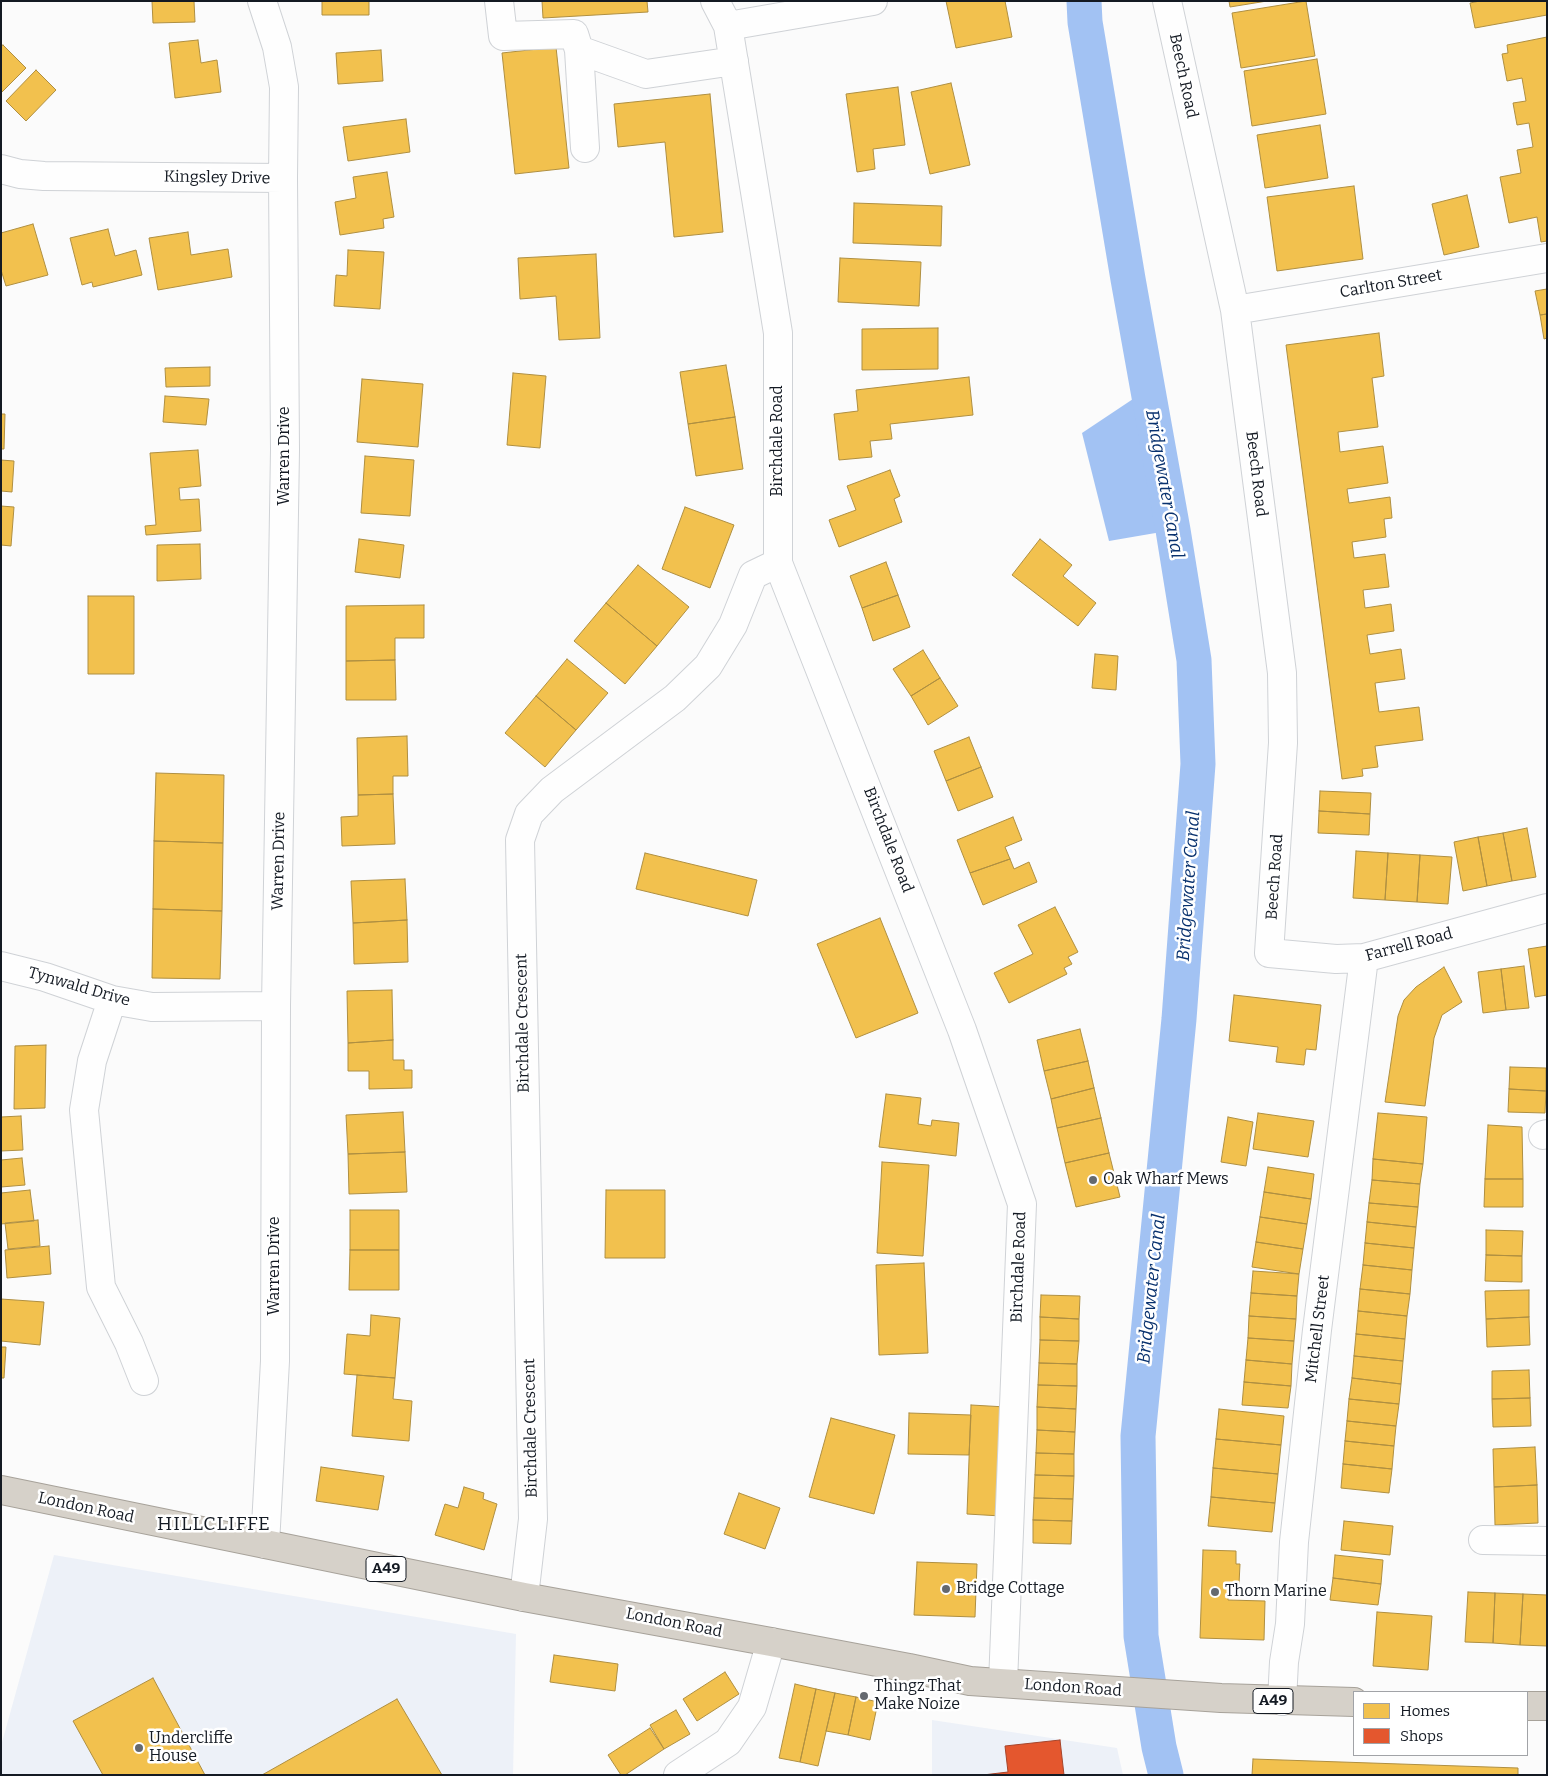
<!DOCTYPE html>
<style>
body{margin:0}
#map{position:relative;width:1548px;height:1776px;overflow:hidden;background:#fbfbfb;font-family:Bitter,serif}
canvas{display:block}
.frame{position:absolute;inset:0;border:2px solid #141a23;pointer-events:none}
.legend{position:absolute;left:1353px;top:1691px;width:175px;height:65px;box-sizing:border-box;background:#fff;border:1px solid #a1a3a7;margin:0;padding:6px 9px;list-style:none;font-size:15px;color:#141a23}
.legend li{display:flex;align-items:center;gap:10px;height:25px}
.legend b{width:25px;border:1px solid #a1a3a7}
</style>
<div id="map">
<canvas width="1548" height="1776"></canvas>
<div class="frame"></div>
<ul class="legend">
<li><b style="height:14px;background:#f2c14e"></b>Homes</li>
<li><b style="height:14px;background:#e4572e"></b>Shops</li>
</ul>
</div>
<script>
const g = document.querySelector('canvas').getContext('2d');
g.lineJoin = 'round';
function fillPath(path, color) { g.fillStyle = color; g.fill(path, 'evenodd'); }
const shape = rows => new Path2D(rows.map(r => 'M' + r).join(''));
function strokePath(path, color, width, dash) { g.strokeStyle = color; g.lineWidth = width; g.lineCap = dash ? 'butt' : 'round'; g.setLineDash(dash || []); g.stroke(path); }
function label(font, color, halo, rows, align = 'center') {
  g.font = font + ' Bitter,serif'; g.lineWidth = 5; g.setLineDash([]); g.textBaseline = 'middle'; g.strokeStyle = halo; g.fillStyle = color; for (const [text, x, y, turn = 0] of rows) {
    g.save(); g.translate(x, y); g.rotate((+turn || 0) * Math.PI / 180); g.textAlign = isNaN(turn) ? turn : align; if (halo) g.strokeText(text, 0, 0); g.fillText(text, 0, 0); g.restore();
  }
}
const built = shape([
 [54,1555,516,1634,513,1775,1,1775,1,1746],
 [932,1720,1117,1748,1123,1775,932,1775]
]);
const water = shape([
 [1148,389,1173,530,1109,541,1082,433]
]);
const homes = shape([
 [152,1,194,1,195,22,153,23,152,1],
 [322,1,369,1,369,15,322,15,322,1],
 [542,1,647,1,648,12,543,18,542,1],
 [946,1,1005,1,1012,37,956,48,946,1],
 [1229,1,1267,1,1230,7,1229,1],
 [1306,1,1315,56,1241,68,1232,13,1306,1],
 [1480,1,1547,1,1547,15,1475,28,1470,3,1480,1],
 [1547,37,1547,241,1541,242,1537,217,1509,223,1500,177,1521,173,1517,150,1533,147,1529,123,1517,125,1513,103,1526,101,1522,78,1507,81,1502,54,1508,53,1507,45,1547,37],
 [198,40,201,63,217,60,221,92,175,98,169,43,198,40],
 [3,45,26,68,1,93,1,46,3,45],
 [556,47,569,168,515,174,502,53,556,47],
 [381,50,383,81,338,84,336,53,381,50],
 [1317,59,1326,114,1252,126,1244,71,1317,59],
 [36,70,56,90,26,121,6,101,36,70],
 [951,83,970,165,930,174,911,92,951,83],
 [898,87,905,145,873,149,875,169,857,172,846,94,898,87],
 [710,94,723,232,674,237,665,142,618,147,614,104,710,94],
 [406,119,410,152,348,161,343,127,406,119],
 [1320,125,1328,178,1265,188,1257,135,1320,125],
 [387,172,394,217,383,219,384,228,340,235,335,202,356,198,353,177,387,172],
 [1354,186,1363,259,1277,271,1267,197,1354,186],
 [1467,195,1479,247,1444,255,1432,204,1467,195],
 [854,203,942,206,941,246,853,243,854,203],
 [33,224,48,275,6,286,1,270,1,233,33,224],
 [108,229,115,256,136,250,142,275,93,287,92,282,82,285,70,238,108,229],
 [188,232,191,255,228,249,232,277,158,290,149,238,188,232],
 [348,250,384,252,380,309,334,306,336,275,347,276,348,250],
 [596,254,600,338,559,340,556,296,520,299,518,258,596,254],
 [840,258,921,262,919,306,838,302,840,258],
 [1547,289,1547,314,1540,315,1535,291,1547,289],
 [1547,314,1547,338,1544,339,1540,315,1547,314],
 [938,328,938,369,862,370,862,329,938,328],
 [1379,333,1384,376,1372,378,1378,427,1338,432,1340,452,1383,446,1388,483,1347,489,1349,503,1390,497,1392,518,1384,519,1386,537,1352,542,1354,558,1385,554,1389,587,1363,590,1365,608,1391,604,1394,631,1367,635,1370,654,1401,649,1405,679,1375,683,1379,712,1419,707,1423,740,1375,746,1378,767,1362,769,1363,776,1342,779,1286,345,1379,333],
 [726,365,735,417,688,424,680,372,726,365],
 [210,367,210,386,166,387,165,368,210,367],
 [513,373,546,376,540,448,507,445,513,373],
 [969,377,973,415,890,424,892,439,870,441,872,457,839,460,834,414,858,411,856,390,969,377],
 [362,379,423,384,418,447,357,442,362,379],
 [165,396,209,399,206,425,163,422,165,396],
 [1,414,5,414,4,449,1,449,1,414],
 [735,417,743,469,696,476,688,424,735,417],
 [198,450,201,486,179,488,180,500,199,499,201,531,146,535,145,526,156,525,150,453,198,450],
 [365,456,414,460,410,516,361,513,365,456],
 [1,460,14,461,12,492,1,491,1,460],
 [890,470,900,496,894,499,902,522,839,547,829,520,856,510,847,486,890,470],
 [1,506,14,507,11,546,1,545,1,506],
 [685,507,734,525,710,588,662,569,685,507],
 [359,539,404,545,400,578,355,572,359,539],
 [1040,539,1072,565,1063,576,1096,603,1078,626,1012,575,1040,539],
 [200,544,201,579,157,581,157,545,200,544],
 [886,562,898,595,862,608,850,576,886,562],
 [638,565,689,607,657,646,606,603,638,565],
 [898,595,910,627,873,641,862,608,898,595],
 [88,596,134,596,134,674,88,674,88,596],
 [606,603,657,646,625,684,574,641,606,603],
 [424,605,424,638,395,638,395,660,346,661,346,606,424,605],
 [923,650,940,678,911,696,893,669,923,650],
 [1095,654,1118,656,1116,690,1092,688,1095,654],
 [567,659,608,693,576,730,536,696,567,659],
 [395,660,396,700,346,700,346,661,395,660],
 [940,678,958,706,928,725,911,696,940,678],
 [536,696,576,730,545,767,505,733,536,696],
 [407,736,408,776,393,776,393,794,358,795,357,738,407,736],
 [969,737,981,767,946,781,934,751,969,737],
 [981,767,993,797,958,811,946,781,981,767],
 [156,773,224,775,223,843,154,841,156,773],
 [1320,791,1371,793,1370,814,1319,811,1320,791],
 [393,794,395,844,342,846,341,817,358,816,358,795,393,794],
 [1319,811,1370,814,1369,835,1318,833,1319,811],
 [1013,817,1022,840,1005,847,1010,859,970,873,957,840,1013,817],
 [1527,828,1536,877,1512,881,1503,833,1527,828],
 [1503,833,1512,881,1487,886,1478,837,1503,833],
 [1478,837,1487,886,1463,891,1454,842,1478,837],
 [154,841,223,843,222,911,153,909,154,841],
 [1356,851,1388,853,1385,900,1353,898,1356,851],
 [645,853,757,880,748,916,636,889,645,853],
 [1388,853,1420,855,1417,902,1385,900,1388,853],
 [1420,855,1452,857,1448,904,1417,902,1420,855],
 [1010,859,1014,869,1029,862,1037,882,983,905,970,873,1010,859],
 [405,879,407,920,353,923,351,881,405,879],
 [1055,907,1078,952,1068,957,1072,964,1064,968,1067,974,1009,1003,994,973,1033,954,1018,925,1055,907],
 [153,909,222,911,220,979,152,978,153,909],
 [880,918,918,1013,856,1038,817,944,880,918],
 [407,920,408,962,354,964,353,923,407,920],
 [1547,946,1547,995,1535,997,1528,949,1547,946],
 [1524,966,1529,1008,1506,1010,1501,969,1524,966],
 [1444,967,1462,1002,1442,1015,1434,1038,1425,1106,1385,1102,1398,1016,1404,1000,1416,987,1444,967],
 [1501,969,1506,1010,1483,1013,1478,972,1501,969],
 [392,990,393,1040,348,1043,347,991,392,990],
 [1234,995,1321,1005,1316,1050,1306,1049,1304,1065,1276,1062,1278,1047,1229,1041,1234,995],
 [1080,1029,1088,1061,1044,1071,1037,1040,1080,1029],
 [393,1040,393,1060,404,1060,404,1070,412,1070,412,1088,369,1089,369,1071,348,1071,348,1043,393,1040],
 [46,1045,45,1108,14,1109,15,1046,46,1045],
 [1088,1061,1094,1088,1051,1099,1044,1071,1088,1061],
 [1510,1067,1546,1068,1546,1091,1509,1089,1510,1067],
 [1094,1088,1101,1118,1057,1128,1051,1099,1094,1088],
 [1509,1089,1546,1091,1545,1113,1508,1112,1509,1089],
 [886,1094,921,1098,918,1124,931,1126,932,1120,959,1123,956,1156,879,1147,886,1094],
 [403,1112,405,1152,348,1154,346,1115,403,1112],
 [1258,1113,1314,1121,1308,1157,1253,1149,1258,1113],
 [1378,1113,1427,1117,1423,1164,1373,1159,1378,1113],
 [21,1116,23,1150,1,1151,1,1117,21,1116],
 [1228,1117,1253,1122,1246,1166,1221,1162,1228,1117],
 [1101,1118,1109,1153,1065,1163,1057,1128,1101,1118],
 [1488,1125,1522,1127,1523,1179,1485,1179,1488,1125],
 [405,1152,407,1192,349,1194,348,1154,405,1152],
 [1109,1153,1120,1197,1076,1207,1065,1163,1109,1153],
 [22,1158,25,1185,1,1187,1,1160,22,1158],
 [1373,1159,1423,1164,1420,1184,1372,1180,1373,1159],
 [882,1162,929,1165,923,1256,877,1253,882,1162],
 [1268,1167,1314,1174,1311,1199,1264,1192,1268,1167],
 [1485,1179,1523,1179,1523,1207,1484,1207,1485,1179],
 [1372,1180,1420,1184,1418,1207,1369,1203,1372,1180],
 [30,1190,34,1221,1,1224,1,1193,30,1190],
 [606,1190,665,1190,665,1258,605,1258,606,1190],
 [1264,1192,1311,1199,1307,1224,1260,1217,1264,1192],
 [1369,1203,1418,1207,1416,1227,1367,1222,1369,1203],
 [350,1210,399,1210,399,1250,350,1250,350,1210],
 [1260,1217,1307,1224,1303,1249,1256,1242,1260,1217],
 [38,1220,40,1246,8,1249,5,1223,38,1220],
 [1367,1222,1416,1227,1414,1248,1365,1243,1367,1222],
 [1486,1230,1523,1231,1522,1256,1486,1255,1486,1230],
 [1256,1242,1303,1249,1299,1274,1252,1267,1256,1242],
 [1365,1243,1414,1248,1412,1270,1363,1265,1365,1243],
 [49,1246,51,1274,7,1278,5,1250,49,1246],
 [350,1250,399,1250,399,1290,349,1290,350,1250],
 [1486,1255,1522,1256,1522,1282,1485,1281,1486,1255],
 [924,1263,928,1353,879,1355,876,1265,924,1263],
 [1363,1265,1412,1270,1410,1294,1360,1289,1363,1265],
 [1253,1271,1299,1274,1297,1296,1251,1293,1253,1271],
 [1360,1289,1410,1294,1407,1316,1358,1311,1360,1289],
 [1529,1290,1529,1317,1486,1319,1485,1291,1529,1290],
 [1251,1293,1297,1296,1296,1319,1249,1316,1251,1293],
 [1041,1295,1080,1296,1079,1319,1040,1317,1041,1295],
 [1,1299,44,1302,40,1345,1,1341,1,1299],
 [1358,1311,1407,1316,1405,1339,1356,1334,1358,1311],
 [371,1315,400,1318,395,1378,344,1374,347,1334,370,1336,371,1315],
 [1249,1316,1296,1319,1294,1341,1248,1338,1249,1316],
 [1040,1317,1079,1319,1079,1341,1040,1340,1040,1317],
 [1529,1317,1530,1345,1487,1347,1486,1319,1529,1317],
 [1356,1334,1405,1339,1403,1361,1354,1356,1356,1334],
 [1248,1338,1294,1341,1292,1364,1246,1360,1248,1338],
 [1040,1340,1079,1341,1077,1364,1039,1363,1040,1340],
 [1,1347,6,1347,4,1378,1,1378,1,1347],
 [1354,1356,1403,1361,1401,1384,1352,1378,1354,1356],
 [1246,1360,1292,1364,1291,1386,1244,1382,1246,1360],
 [1039,1363,1077,1364,1077,1386,1038,1385,1039,1363],
 [1529,1370,1530,1398,1492,1399,1492,1371,1529,1370],
 [357,1375,395,1378,393,1399,412,1401,409,1441,352,1436,357,1375],
 [1352,1378,1401,1384,1399,1404,1349,1399,1352,1378],
 [1244,1382,1291,1386,1288,1408,1242,1405,1244,1382],
 [1038,1385,1077,1386,1076,1409,1037,1407,1038,1385],
 [1530,1398,1531,1426,1493,1427,1492,1399,1530,1398],
 [1349,1399,1399,1404,1396,1426,1347,1421,1349,1399],
 [971,1405,1006,1407,1001,1516,967,1514,971,1405],
 [1037,1407,1076,1409,1075,1432,1037,1430,1037,1407],
 [1219,1409,1284,1416,1281,1445,1216,1439,1219,1409],
 [909,1413,971,1415,969,1455,908,1454,909,1413],
 [831,1418,895,1435,874,1514,809,1497,831,1418],
 [1347,1421,1396,1426,1394,1446,1345,1441,1347,1421],
 [1037,1430,1075,1432,1074,1454,1036,1453,1037,1430],
 [1216,1439,1281,1445,1278,1474,1213,1468,1216,1439],
 [1345,1441,1394,1446,1392,1469,1343,1464,1345,1441],
 [1535,1447,1537,1485,1494,1487,1493,1449,1535,1447],
 [1036,1453,1074,1454,1074,1476,1035,1475,1036,1453],
 [1343,1464,1392,1469,1389,1493,1341,1488,1343,1464],
 [321,1467,384,1476,378,1510,316,1501,321,1467],
 [1213,1468,1278,1474,1275,1503,1211,1497,1213,1468],
 [1035,1475,1074,1476,1073,1499,1034,1498,1035,1475],
 [1537,1485,1538,1523,1495,1525,1494,1487,1537,1485],
 [464,1487,484,1493,483,1499,497,1504,484,1550,435,1535,445,1504,458,1508,464,1487],
 [739,1493,780,1508,765,1549,724,1534,739,1493],
 [1211,1497,1275,1503,1272,1532,1208,1526,1211,1497],
 [1034,1498,1073,1499,1072,1521,1033,1520,1034,1498],
 [1033,1520,1072,1521,1071,1544,1033,1543,1033,1520],
 [1344,1521,1393,1526,1390,1555,1341,1550,1344,1521],
 [1203,1550,1236,1551,1236,1564,1240,1564,1239,1584,1228,1584,1228,1600,1265,1601,1264,1640,1200,1638,1203,1550],
 [1335,1555,1383,1560,1381,1584,1333,1578,1335,1555],
 [917,1562,977,1564,975,1617,914,1615,917,1562],
 [1333,1578,1381,1584,1378,1605,1330,1600,1333,1578],
 [1468,1592,1495,1593,1493,1643,1465,1642,1468,1592],
 [1495,1593,1523,1594,1520,1645,1493,1643,1495,1593],
 [1523,1594,1547,1595,1547,1646,1520,1645,1523,1594],
 [1377,1612,1432,1616,1428,1670,1373,1666,1377,1612],
 [554,1655,618,1664,615,1691,550,1682,554,1655],
 [725,1672,739,1694,697,1721,683,1699,725,1672],
 [153,1678,205,1775,103,1775,73,1721,153,1678],
 [795,1684,816,1689,800,1762,779,1758,795,1684],
 [816,1689,835,1693,818,1766,800,1762,816,1689],
 [835,1693,856,1697,848,1735,826,1731,835,1693],
 [856,1697,878,1702,870,1740,848,1735,856,1697],
 [397,1699,442,1775,262,1775,397,1699],
 [676,1710,690,1734,664,1749,650,1725,676,1710],
 [650,1728,664,1749,625,1775,621,1775,608,1755,650,1728],
 [1253,1759,1518,1768,1518,1775,1252,1775,1253,1759]
]);
const shops = shape([
 [1060,1740,1064,1775,983,1775,1008,1772,1005,1746,1060,1740]
]);
const canal = shape([
 [1084,1,1085,22,1128,279,1173,530,1194,660,1198,764,1179,1019,1138,1436,1141,1636,1159,1747,1166,1775]
]);
const minor = shape([
 [499,1,503,36,574,34,579,50,646,74,734,61],
 [715,1,728,26,778,333,778,563,962,1030,1022,1204,1003,1683],
 [1167,1,1235,310,1282,673,1283,743,1269,953,1336,959,1364,958,1547,908],
 [728,26,873,1],
 [579,50,585,148],
 [1,169,20,174,44,176,283,178,284,87,277,47,262,1],
 [1235,310,1547,258],
 [1,966,45,977,112,1000,152,1007,276,1006],
 [112,1000,92,1061,84,1110,101,1287,129,1343,144,1381],
 [1543,1135,1547,1134],
 [1483,1540,1547,1541],
 [265,1544,275,1361,276,1006,285,450,283,178],
 [524,1597,533,1519,520,840,529,814,552,790,675,698,708,666,733,625,753,575,778,563],
 [1282,1701,1284,1662,1290,1624,1294,1542,1317,1330,1364,958],
 [678,1775,728,1742,752,1707,771,1642]
]);
const highway = shape([
 [1,1490,524,1597,771,1642,909,1668,970,1681,1221,1698,1354,1702],
 [1527,1706,1547,1706]
]);
const markers = [
 [1093,1180,5,"#65696f"],
 [946,1589,5,"#65696f"],
 [1215,1592,5,"#65696f"],
 [864,1696,5,"#65696f"],
 [139,1748,5,"#65696f"]
];
const shields = [
 [386,1569,40],
 [1273,1701,40]
];
const shieldNames = [
 ["A49",386,1569],
 ["A49",1273,1701]
];
const streetNames = [
 ["Beech Road",1183,76,78],
 ["Kingsley Drive",217,178,1],
 ["Carlton Street",1391,284,-10],
 ["Birchdale Road",778,441,-90],
 ["Warren Drive",285,456,-90],
 ["Beech Road",1256,474,83],
 ["Birchdale Road",888,840,69],
 ["Warren Drive",279,861,-89],
 ["Beech Road",1275,877,-86],
 ["Farrell Road",1409,945,-15],
 ["Tynwald Drive",79,987,16],
 ["Birchdale Crescent",523,1023,-91],
 ["Warren Drive",275,1266,-90],
 ["Birchdale Road",1019,1267,-88],
 ["Mitchell Street",1318,1329,-83],
 ["Birchdale Crescent",531,1428,-91],
 ["London Road",86,1508,12],
 ["London Road",674,1623,11],
 ["London Road",1073,1688,4]
];
const poiNames = [
 ["Oak Wharf Mews",1103,1180],
 ["Bridge Cottage",956,1589],
 ["Thorn Marine",1225,1592],
 ["Thingz That",874,1687],
 ["Make Noize",874,1705],
 ["Undercliffe",149,1739],
 ["House",149,1757]
];
const waterNames = [
 ["Bridgewater Canal",1164,484,80],
 ["Bridgewater Canal",1189,886,-86],
 ["Bridgewater Canal",1152,1289,-84]
];
const quarterNames = [
 ["HILLCLIFFE",214,1525]
];
fillPath(built, '#edf1f8');
fillPath(water, '#a2c2f3');
fillPath(homes, '#f2c14e');
strokePath(homes, '#af8f41', 1);
fillPath(shops, '#e4572e');
strokePath(shops, '#a6452b', 1);
strokePath(canal, '#a2c2f3', 35);
strokePath(minor, '#cfd2d6', 30);
strokePath(highway, '#a7a29a', 30);
strokePath(minor, '#fefefe', 28);
strokePath(highway, '#d6d1c9', 28);
for (const [x, y, r, color] of markers) { const dot = new Path2D(); dot.arc(x, y, r, 0, 2 * Math.PI); g.fillStyle = color; g.fill(dot); strokePath(dot, '#fff', 2); }
for (const [x, y, w] of shields) { const box = new Path2D(); box.roundRect(x - w / 2, y - 12.5, w, 25, 4); g.fillStyle = '#fff'; g.fill(box); strokePath(box, '#141a23', 1); }
label('bold 15px', '#141a23', null, shieldNames);
label('16px', '#141a23', '#fff', streetNames);
label('16px', '#141a23', '#fff', poiNames, 'left');
label('italic 18px', '#08316e', '#fff', waterNames);
g.letterSpacing = '1px';
label('19px', '#141a23', '#fff', quarterNames);
g.letterSpacing = '0px';
</script>
